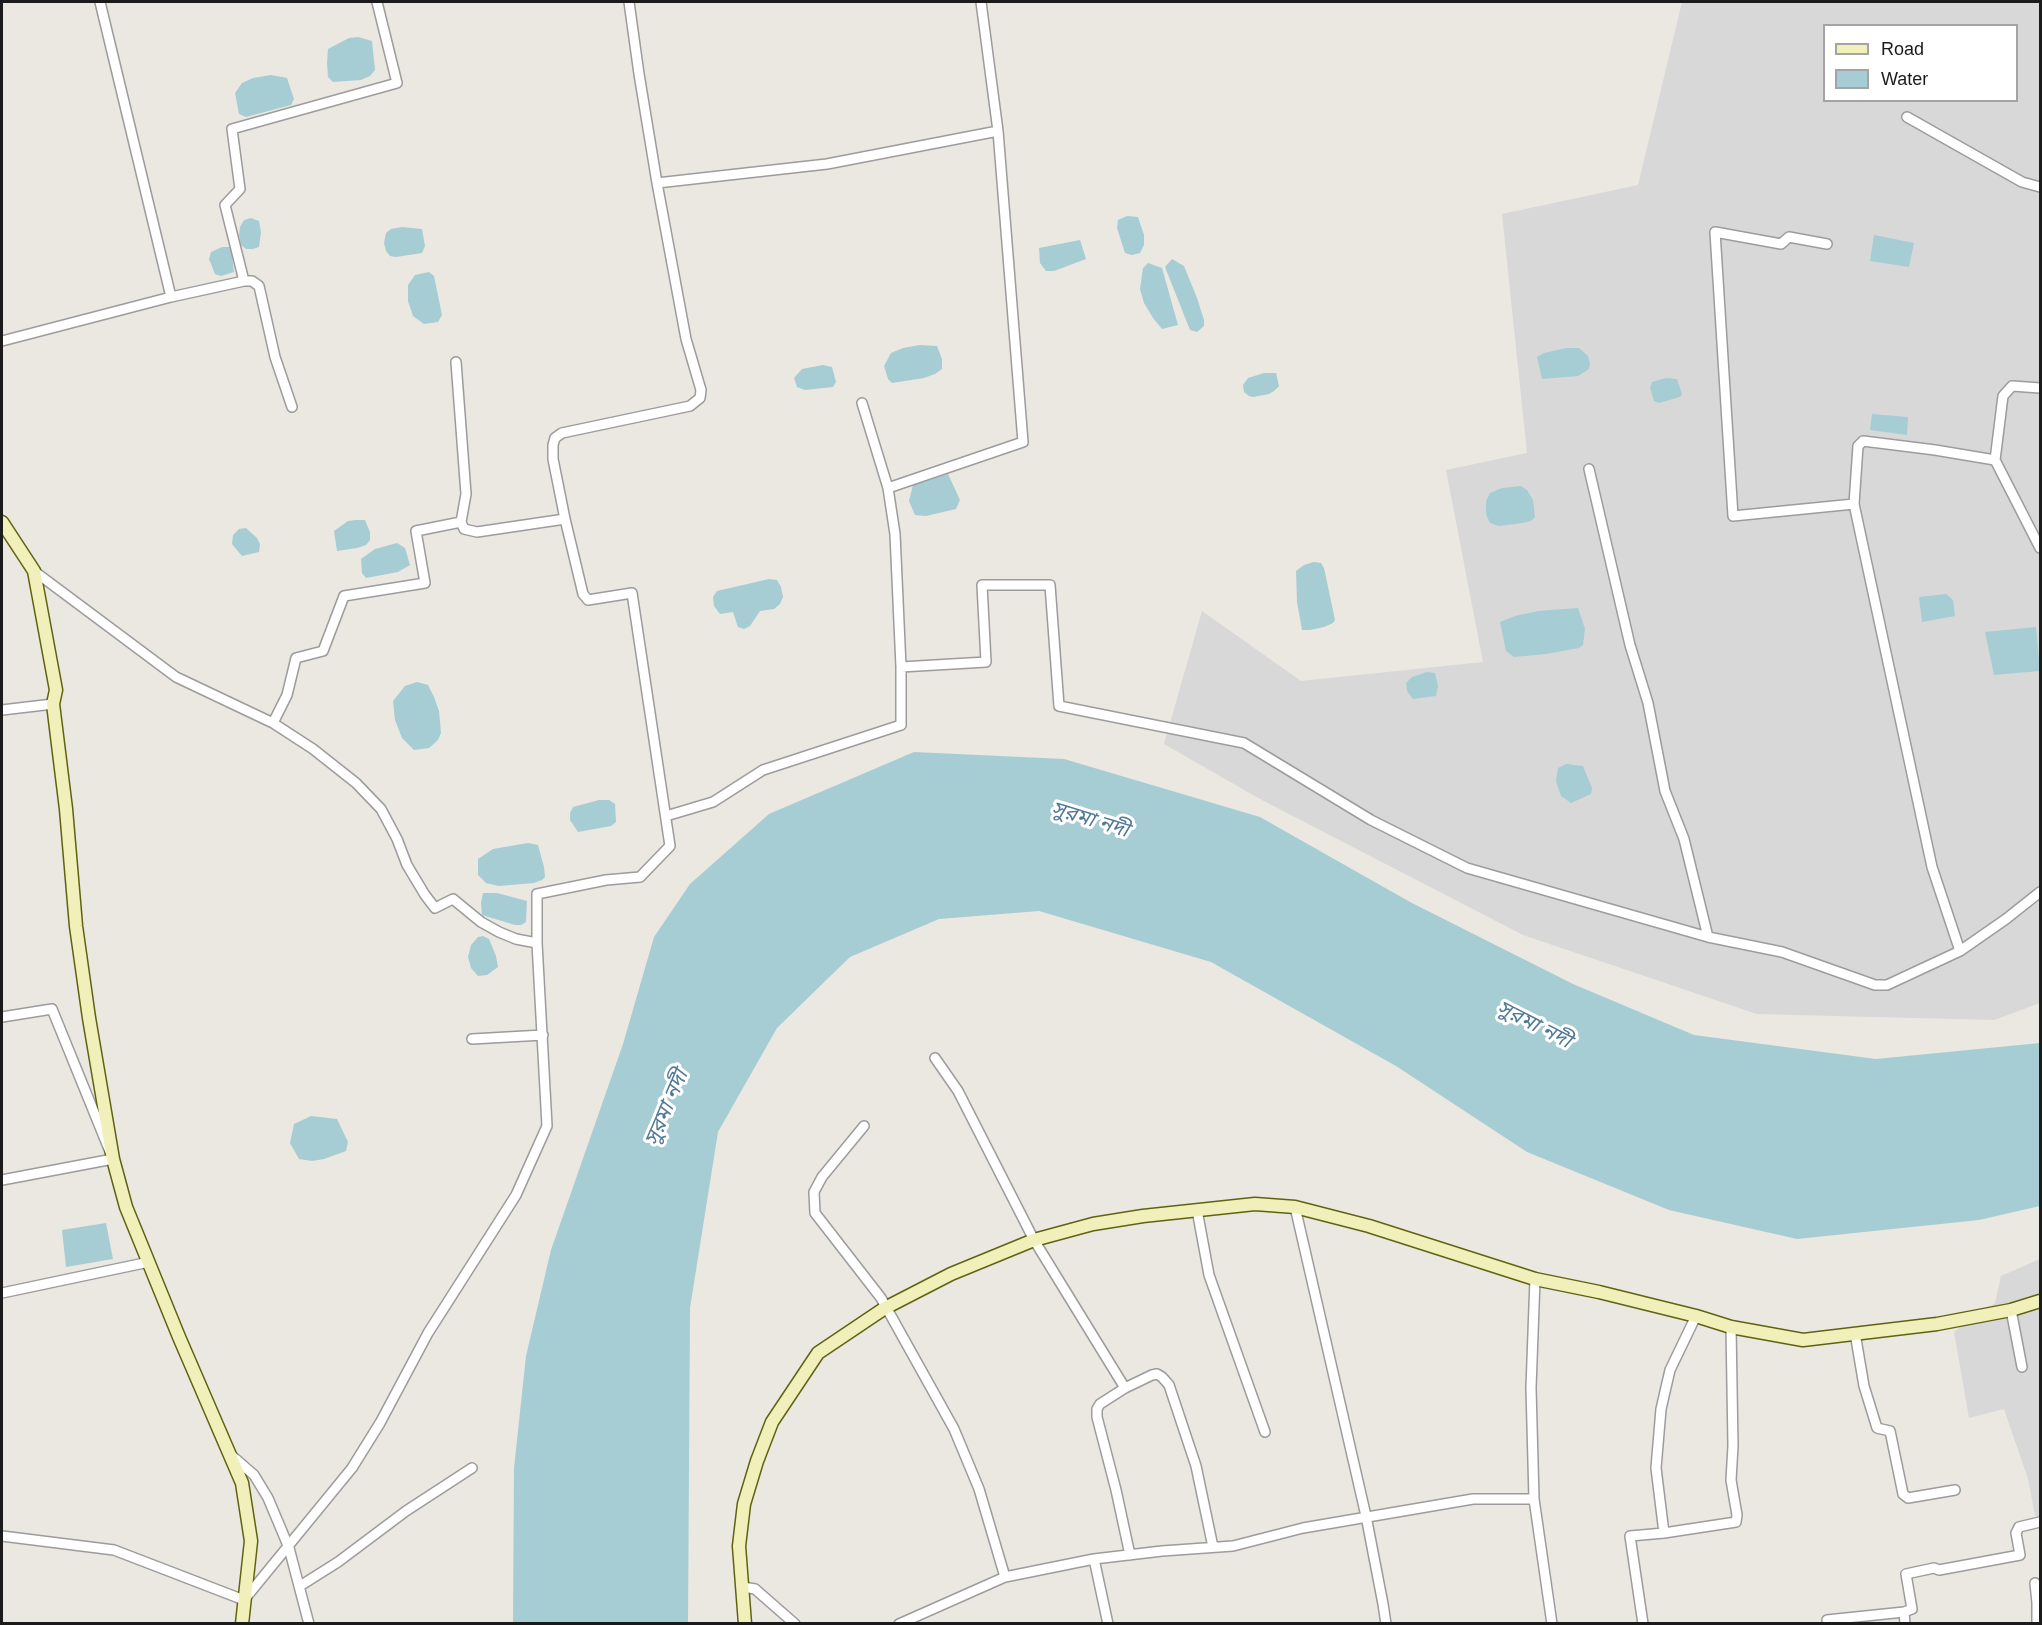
<!DOCTYPE html>
<meta charset="utf-8">
<style>
body{margin:0}
#map{position:relative;width:2042px;height:1625px;overflow:hidden;background:#ebe7e1;font-family:Arial,sans-serif}
canvas{display:block}
.frame{position:absolute;inset:0;border:3px solid #1b1b1b;pointer-events:none}
.legend{position:absolute;left:1823px;top:24px;width:195px;height:78px;box-sizing:border-box;background:#fff;border:2px solid #a4a4a4;margin:0;padding:8px 10px;list-style:none;font-size:18px;color:#1b1b1b}
.legend li{display:flex;align-items:center;gap:12px;height:30px}
.legend b{width:30px;border:2px solid #a4a4a4}
</style>
<div id="map">
<canvas width="2042" height="1625"></canvas>
<div class="frame"></div>
<ul class="legend">
<li><b style="height:8px;background:#f1f0ba"></b>Road</li>
<li><b style="height:16px;background:#a6cdd4"></b>Water</li>
</ul>
</div>
<script>
const g = document.querySelector('canvas').getContext('2d');
g.lineJoin = 'round';
function fillPath(path, color) { g.fillStyle = color; g.fill(path, 'evenodd'); }
const shape = rows => new Path2D(rows.map(r => 'M' + r).join(''));
function strokePath(path, color, width, dash) { g.strokeStyle = color; g.lineWidth = width; g.lineCap = dash ? 'butt' : 'round'; g.setLineDash(dash || []); g.stroke(path); }
function label(font, color, halo, rows, align = 'center') {
  g.font = font + ' Arial,"Noto Sans Bengali",sans-serif'; g.lineWidth = 6; g.setLineDash([]); g.textBaseline = 'middle'; g.strokeStyle = halo; g.fillStyle = color; for (const [text, x, y, turn = 0] of rows) {
    g.save(); g.translate(x, y); g.rotate((+turn || 0) * Math.PI / 180); g.textAlign = isNaN(turn) ? turn : align; if (halo) g.strokeText(text, 0, 0); g.fillText(text, 0, 0); g.restore();
  }
}
const residential = shape([
 [1682,2,2040,2,2040,1003,1994,1020,1757,1014,1523,935,1260,799,1164,744,1202,611,1301,681,1483,662,1446,470,1527,453,1502,214,1638,185],
 [1824,26,2016,26,2016,100,1824,100],
 [2040,1259,2040,1519,2035,1515,2028,1479,2004,1409,1969,1418,1954,1332,1995,1303,2001,1276]
]);
const water = shape([
 [358,37,372,41,375,70,370,76,361,80,333,82,328,77,327,63,328,49,349,38],
 [271,75,287,78,294,99,291,105,246,117,239,114,235,93,242,83,253,78],
 [1127,216,1138,217,1144,235,1144,245,1140,253,1132,255,1125,253,1117,228,1118,220],
 [251,218,259,221,261,232,259,247,253,249,246,249,241,245,239,235,240,227,244,220],
 [402,227,422,229,425,246,422,253,396,257,390,256,386,251,384,243,386,233,391,229],
 [1874,235,1914,243,1909,267,1870,261],
 [1080,240,1086,259,1054,271,1046,271,1040,263,1039,248],
 [222,247,231,247,234,272,221,276,215,274,209,259,211,252],
 [1172,259,1184,266,1197,298,1204,320,1204,326,1197,332,1190,330,1165,267],
 [1148,263,1162,268,1178,325,1162,329,1153,318,1144,303,1140,289,1143,268],
 [429,272,434,276,442,315,438,322,424,324,413,316,408,301,408,285,415,275],
 [920,345,937,346,942,359,942,369,935,374,924,378,892,383,888,379,884,366,891,353,903,348],
 [1566,348,1579,348,1588,356,1590,364,1589,369,1578,376,1542,379,1537,357,1544,353],
 [823,365,832,367,836,382,833,387,805,390,797,387,794,378,802,369],
 [1264,373,1276,373,1279,386,1274,391,1269,394,1253,397,1249,396,1244,392,1243,385,1248,378],
 [1666,378,1677,379,1682,394,1680,397,1659,403,1654,401,1650,388,1652,382],
 [1872,414,1908,417,1907,435,1870,430],
 [948,474,960,500,956,509,926,516,915,515,909,501,913,485],
 [1521,486,1527,490,1533,500,1535,517,1531,521,1523,523,1499,526,1490,523,1486,514,1486,501,1490,493,1502,488],
 [356,520,365,520,370,532,370,540,366,545,357,548,337,551,334,531,348,521],
 [246,528,257,538,260,544,259,552,242,556,232,544,233,535,239,529],
 [397,543,405,548,410,565,398,572,366,578,362,573,361,559,375,549],
 [1314,562,1321,563,1324,568,1335,620,1333,623,1324,627,1310,630,1302,630,1297,602,1296,571,1304,565],
 [769,579,777,580,781,587,783,597,780,604,774,609,760,611,750,626,744,629,738,627,733,612,720,614,714,606,713,597,717,591],
 [1946,594,1953,600,1955,616,1922,622,1919,597],
 [1578,608,1585,629,1583,645,1579,648,1546,654,1514,657,1506,651,1500,622,1515,616,1538,611],
 [2036,627,2040,671,1994,675,1985,632],
 [1427,672,1435,673,1438,686,1436,696,1413,699,1407,691,1406,683,1412,677],
 [417,682,428,685,434,697,439,711,441,733,438,740,429,748,414,750,402,738,395,720,393,701,405,686],
 [914,752,1064,759,1260,817,1410,902,1573,984,1694,1035,1876,1059,2040,1043,2040,1206,1979,1220,1797,1239,1669,1210,1527,1152,1396,1066,1211,962,1039,911,939,919,850,957,777,1028,718,1132,690,1308,688,1623,513,1623,514,1468,526,1356,551,1250,623,1044,654,937,690,884,769,814],
 [1566,764,1583,766,1592,788,1591,794,1571,803,1561,796,1556,781,1558,768],
 [599,800,609,800,615,804,616,822,611,826,578,832,570,820,570,813,573,807],
 [528,843,538,845,544,867,545,877,542,880,534,883,499,886,486,883,478,875,478,859,493,849],
 [483,893,497,893,527,901,526,922,521,925,515,925,482,915,481,903],
 [483,936,489,939,496,956,498,967,487,975,478,976,471,968,468,957,471,945,478,937],
 [311,1116,337,1119,348,1142,346,1151,324,1159,312,1161,299,1159,290,1143,294,1124],
 [106,1223,113,1259,66,1267,62,1230]
]);
const street = shape([
 [100,2,171,297],
 [1907,117,2022,182,2040,187],
 [657,183,827,164,998,131,981,2],
 [1827,244,1789,237,1781,244,1715,232,1733,516,1854,504],
 [244,281,225,205,240,189,232,129,397,83,377,2],
 [2,341,171,297,244,281,252,281,259,286,275,357,292,407],
 [456,362,466,494,461,522],
 [2040,388,2012,386,2003,396,1995,460,2040,548],
 [862,403,888,488,895,534,901,667],
 [1589,469,1630,645,1648,703,1665,791,1684,839,1708,937],
 [888,488,1023,442,998,131],
 [565,519,553,459,553,445,555,438,562,433,690,406,700,398,701,390,686,339,657,183,639,74,629,2],
 [34,571,176,677,273,723,313,749,356,783,381,809,397,839,407,865,425,895,435,908,453,899,481,922,499,932,516,939,537,943],
 [2,710,53,704],
 [666,816,713,802,763,770,901,725,901,667,986,662,982,585,1050,585,1059,706,1244,743,1371,820,1467,868,1708,937,1782,952,1875,985,1887,985,1960,951,2006,919,2040,892],
 [1960,951,1932,867,1854,504,1858,446,1863,441,1935,450,1995,460],
 [2,1017,52,1009,113,1159,2,1180],
 [472,1039,543,1035],
 [935,1058,958,1091,1034,1240,1125,1388],
 [864,1126,822,1177,814,1192,815,1213,881,1298,954,1429,979,1489,1005,1577],
 [1295,1207,1366,1516,1383,1604,1386,1624],
 [1197,1210,1209,1275,1265,1432],
 [1535,1279,1531,1388,1534,1499,1552,1624],
 [2,1293,149,1262],
 [2011,1310,2022,1367],
 [1855,1333,1864,1386,1877,1428,1890,1431,1903,1494,1908,1498,1955,1490],
 [231,1455,254,1475,268,1498,289,1548,309,1624],
 [1664,1533,1736,1522,1737,1515,1731,1480,1733,1446,1731,1327],
 [2,1536,114,1550,244,1600,352,1468,380,1423,428,1333,516,1195,547,1126,537,943,537,894,606,880,640,877,670,846,632,593,588,600,583,594,565,519,477,532,464,529,461,522,416,531,425,583,344,596,323,651,296,658,287,695,273,723],
 [1130,1555,1116,1490,1097,1417,1097,1409,1100,1404,1125,1388,1152,1375,1157,1374,1162,1377,1169,1385,1196,1466,1213,1547],
 [1094,1559,1108,1624],
 [2035,1583,2037,1603],
 [300,1586,338,1562,406,1511,472,1468],
 [743,1587,755,1589,795,1624],
 [1827,1620,1904,1612],
 [2037,1622,2037,1603,2040,1603],
 [899,1624,1005,1577,1094,1559,1162,1551,1233,1546,1303,1528,1473,1499,1534,1499],
 [1643,1624,1630,1536,1664,1533,1656,1468,1661,1409,1670,1370,1696,1316],
 [1905,1624,1904,1612,1912,1609,1906,1574,1934,1568,1939,1570,2020,1555,2016,1533,2019,1527,2040,1522]
]);
const secondary = shape([
 [2,522,34,571,56,690,53,704,66,809,76,926,89,1018,113,1159,126,1207,179,1337,242,1483,251,1541,242,1624],
 [745,1624,739,1546,744,1504,757,1461,772,1422,818,1353,885,1308,951,1274,1034,1240,1093,1224,1143,1216,1255,1204,1295,1207,1369,1226,1535,1279,1599,1292,1696,1316,1731,1327,1803,1340,1937,1324,2011,1310,2040,1301]
]);
const waterNames = [
 ["সুরমা নদী",1090,820,17],
 ["সুরমা নদী",1534,1025,27],
 ["সুরমা নদী",667,1108,-67]
];
fillPath(residential, '#d9d8d8');
fillPath(water, '#a6cdd4');
strokePath(street, '#9c9c9c', 12);
strokePath(secondary, '#5f6311', 15);
strokePath(street, '#fff', 9);
strokePath(secondary, '#f1f0ba', 12);
label('italic 21px', '#507997', '#fff', waterNames);
</script>
